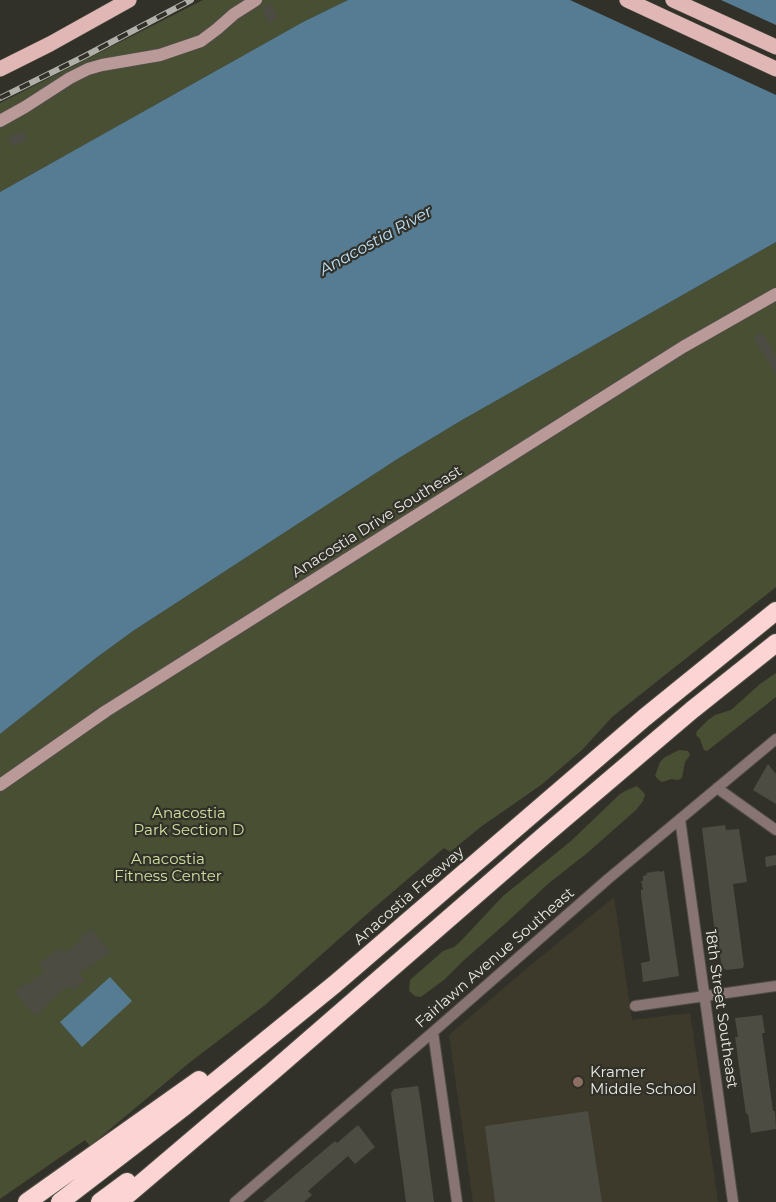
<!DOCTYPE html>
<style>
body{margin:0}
canvas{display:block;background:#323129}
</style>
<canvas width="776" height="1202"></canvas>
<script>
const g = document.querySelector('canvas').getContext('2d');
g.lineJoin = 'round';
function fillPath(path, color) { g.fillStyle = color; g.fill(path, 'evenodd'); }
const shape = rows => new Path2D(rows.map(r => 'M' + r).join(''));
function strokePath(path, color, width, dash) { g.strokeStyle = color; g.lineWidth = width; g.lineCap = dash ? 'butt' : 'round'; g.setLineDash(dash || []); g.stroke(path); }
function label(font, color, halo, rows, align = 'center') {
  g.font = font + ' Montserrat,sans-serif'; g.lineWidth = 4.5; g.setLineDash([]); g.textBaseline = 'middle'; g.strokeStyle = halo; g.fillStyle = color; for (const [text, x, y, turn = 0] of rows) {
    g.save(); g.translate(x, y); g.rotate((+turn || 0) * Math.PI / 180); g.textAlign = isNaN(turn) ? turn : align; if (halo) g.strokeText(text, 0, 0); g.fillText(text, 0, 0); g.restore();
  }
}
const built = shape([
 [614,897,632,1020,690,1013,718,1202,473,1202,449,1035,525,970]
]);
const green = shape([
 [203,0,348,0,303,22,0,192,0,103],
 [776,242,776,587,612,717,582,750,541,785,482,826,450,852,444,848,367,914,265,1005,189,1063,90,1146,85,1140,0,1199,0,734,96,658,133,631,399,458,462,420],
 [776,673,776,697,707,751,704,750,700,739,696,735,697,731,708,720,715,715,731,710,760,684],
 [679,750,688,751,690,755,685,762,682,778,678,780,671,779,663,782,660,781,655,776,660,762,665,757],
 [637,786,644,793,645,795,643,801,636,810,586,854,549,883,506,923,463,961,445,979,421,997,415,996,409,991,410,980,443,951,454,947,460,942,503,896,571,841,620,794,627,790]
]);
const water = shape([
 [348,0,776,0,776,242,462,420,399,458,133,631,96,658,0,734,0,192,303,22],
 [110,977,132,1001,82,1047,60,1022]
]);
const pier = shape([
 [570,0,721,0,776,25,776,95]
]);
const building = shape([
 [270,3,279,18,269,24,261,9],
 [23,130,28,140,12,147,8,137],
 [762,332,776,356,776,375,753,337],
 [768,764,776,774,776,804,753,790],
 [725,825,726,830,739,829,747,882,733,884,744,966,743,966,743,968,726,970,726,969,722,969,718,941,716,942,702,828],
 [776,855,776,865,766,867,765,857],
 [659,871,660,872,664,871,679,976,643,982,641,963,650,961,641,895,641,890,643,890,641,881,643,881,643,876,647,875,646,873],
 [91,929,110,952,79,974,85,981,72,991,68,986,45,1005,47,1006,35,1016,15,992,26,982,28,984,45,971,39,964,59,948,64,954,82,939,80,937],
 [762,1015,765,1033,762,1033,773,1111,775,1111,776,1129,751,1133,748,1114,746,1114,739,1066,735,1037,738,1037,735,1018],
 [418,1086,421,1104,434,1202,406,1202,402,1172,391,1093,394,1089],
 [588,1111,602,1202,495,1202,485,1126],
 [358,1125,375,1147,355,1164,348,1156,308,1191,312,1195,304,1202,263,1202,335,1141,337,1143]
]);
const street = shape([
 [717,788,776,830],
 [680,819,733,1202],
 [635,1006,776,986],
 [433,1032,457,1202],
 [235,1202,433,1032,608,879,776,739]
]);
const secondary = shape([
 [0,121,25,107,70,78,88,69,102,65,160,55,201,41,217,29,234,14,256,0],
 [0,785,106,711,217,641,683,347,776,294]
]);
const primary = shape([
 [627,0,776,69],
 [673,0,776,47],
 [0,69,50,44,129,0]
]);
const highway = shape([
 [27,1202,199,1080],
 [60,1202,185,1106,335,984,644,718,776,611],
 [100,1202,127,1182],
 [119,1202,272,1072,546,834,692,710,776,643]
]);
const rail = shape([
 [0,98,85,56,191,0]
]);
const markers = [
 [578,1082,6,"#8d6e63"]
];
const streetNames = [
 ["Anacostia Drive Southeast",377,522,-32],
 ["Anacostia Freeway",409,896,-41],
 ["Fairlawn Avenue Southeast",495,958,-41],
 ["18th Street Southeast",721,1009,82]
];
const parkNames = [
 ["Anacostia",189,814],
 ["Park Section D",189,831],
 ["Anacostia",168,860],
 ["Fitness Center",168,877]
];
const poiNames = [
 ["Kramer",590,1073],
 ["Middle School",590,1090]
];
const waterNames = [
 ["Anacostia River",376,241,-29]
];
fillPath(built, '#3d3a2c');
fillPath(green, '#484f32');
fillPath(water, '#567c94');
fillPath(pier, '#323129');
fillPath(building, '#4d4c43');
strokePath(street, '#504f47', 12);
strokePath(secondary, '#504f47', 14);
strokePath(primary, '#504f47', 16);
strokePath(highway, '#504f47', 20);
strokePath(street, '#887473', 10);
strokePath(secondary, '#ba9a99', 12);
strokePath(primary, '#e0b7b5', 15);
strokePath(highway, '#fcd4d3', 18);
strokePath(rail, '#b0afa9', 6);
strokePath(rail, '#323129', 4, [11]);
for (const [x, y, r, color] of markers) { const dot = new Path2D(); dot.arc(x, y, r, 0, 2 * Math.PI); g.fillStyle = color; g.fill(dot); strokePath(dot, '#323129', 2); }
label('15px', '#ebeae5', '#323129', streetNames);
label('15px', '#d0e1a0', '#323129', parkNames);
label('15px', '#ebeae5', '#323129', poiNames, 'left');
label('italic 16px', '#bce2fa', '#323129', waterNames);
</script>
